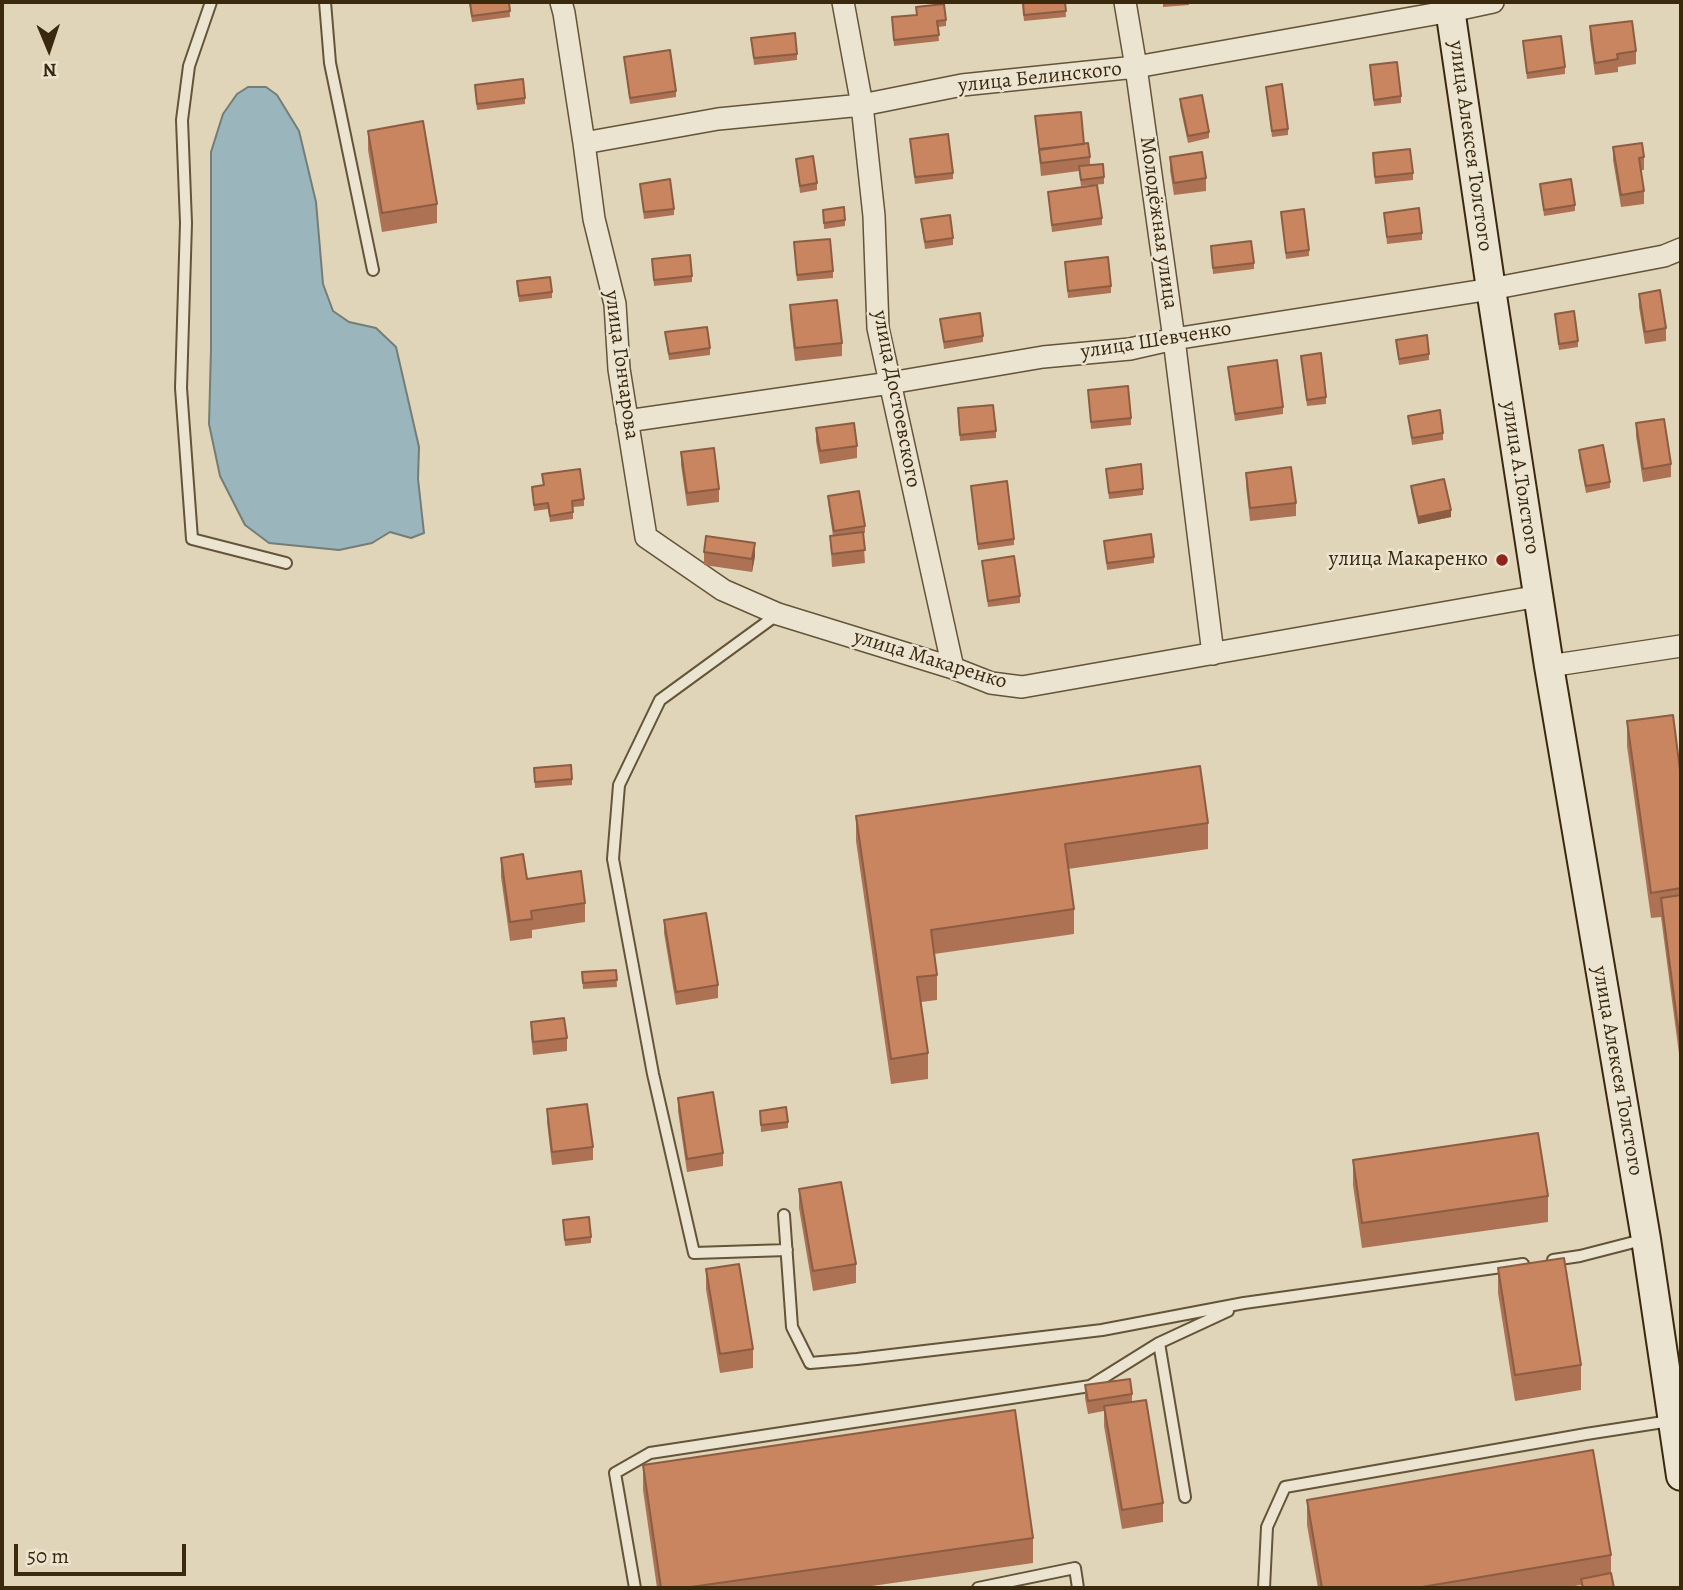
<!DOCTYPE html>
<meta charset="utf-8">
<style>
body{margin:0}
#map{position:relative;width:1683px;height:1590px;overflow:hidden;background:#e0d5b8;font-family:Alegreya,serif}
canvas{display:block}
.frame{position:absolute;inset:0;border:4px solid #3b290e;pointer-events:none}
.north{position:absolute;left:14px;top:14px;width:70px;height:70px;-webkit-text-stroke:5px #ebe4d1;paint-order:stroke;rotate:178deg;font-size:19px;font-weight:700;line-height:28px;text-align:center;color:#3b290e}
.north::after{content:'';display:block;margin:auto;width:24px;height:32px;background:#3b290e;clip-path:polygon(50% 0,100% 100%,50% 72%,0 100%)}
.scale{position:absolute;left:14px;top:1544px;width:172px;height:32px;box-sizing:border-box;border:4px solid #3b290e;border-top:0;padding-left:9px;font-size:21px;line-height:24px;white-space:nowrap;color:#3b290e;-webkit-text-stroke:5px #ebe4d1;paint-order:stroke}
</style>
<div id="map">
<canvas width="1683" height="1590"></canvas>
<div class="frame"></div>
<div class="north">N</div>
<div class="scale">50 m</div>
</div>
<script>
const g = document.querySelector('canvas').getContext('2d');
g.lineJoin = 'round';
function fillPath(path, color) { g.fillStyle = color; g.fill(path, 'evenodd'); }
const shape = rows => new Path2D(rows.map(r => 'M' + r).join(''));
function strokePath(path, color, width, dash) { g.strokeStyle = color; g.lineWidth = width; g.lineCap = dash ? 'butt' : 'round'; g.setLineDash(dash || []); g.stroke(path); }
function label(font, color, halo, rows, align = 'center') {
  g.font = font + ' Alegreya,serif'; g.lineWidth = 5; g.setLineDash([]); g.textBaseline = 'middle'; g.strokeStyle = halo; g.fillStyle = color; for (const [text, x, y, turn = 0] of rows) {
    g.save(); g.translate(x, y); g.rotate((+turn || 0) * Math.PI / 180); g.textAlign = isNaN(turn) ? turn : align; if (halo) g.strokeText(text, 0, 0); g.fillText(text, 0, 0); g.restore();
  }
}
const water = shape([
 [248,87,266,87,277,95,299,131,316,202,323,284,333,311,349,322,376,328,396,347,419,447,418,479,424,533,411,538,390,532,372,543,339,550,269,543,245,525,220,476,209,424,211,349,211,152,223,114,237,94,248,87]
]);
const lane = shape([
 [211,2,189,66,182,120,186,223,181,388,192,539,286,563],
 [325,2,330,63,373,270],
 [778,614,660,700,619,785,613,859,653,1074,694,1253,787,1250],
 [784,1215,792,1327,810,1363,857,1359,1102,1330,1244,1303,1523,1264],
 [1553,1260,1580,1256,1646,1239],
 [1159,1343,1185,1497],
 [635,1588,615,1473,650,1453,1090,1386,1159,1343,1228,1311],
 [978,1588,1075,1568,1078,1588],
 [1264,1588,1267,1527,1285,1487,1586,1434,1670,1421]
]);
const street = shape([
 [561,2,564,13,584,143,594,219,615,304,619,369,646,537,723,590,778,614,953,668,991,683,1022,687,1539,596],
 [843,2,862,105,874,216,878,328,953,668],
 [1125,2,1136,67,1174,339,1213,654],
 [584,143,718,119,862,105,962,85,1136,67,1451,11,1493,2],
 [627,421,890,383,1043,357,1130,349,1174,339,1491,289,1664,256,1681,249],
 [1549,666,1681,646]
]);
const secondary = shape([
 [1449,2,1491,289,1549,666,1646,1239,1681,1476]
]);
const wall = shape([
 [469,2,509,2,510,17,472,22],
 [1022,2,1065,2,1066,17,1024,21],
 [1163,2,1189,2,1189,5,1163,7],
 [916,7,946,20,946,26,938,27,939,41,894,46,892,17,916,15],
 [1590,26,1636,51,1636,64,1618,67,1618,72,1595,75,1590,39],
 [751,38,797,54,797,60,754,65],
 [1523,41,1565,67,1565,74,1527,79],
 [624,57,676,91,676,97,630,104],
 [1370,65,1401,96,1401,103,1374,106],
 [475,85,525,98,525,104,477,110],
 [1266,87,1288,129,1288,135,1272,137],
 [1180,99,1209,132,1209,138,1188,143,1180,106],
 [1035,116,1084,144,1090,157,1090,165,1104,177,1104,184,1081,186,1079,171,1041,176],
 [368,131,437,204,437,223,382,232,368,150],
 [910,139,953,173,953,179,915,184],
 [1613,147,1644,157,1644,170,1641,170,1644,191,1644,204,1621,207,1613,160],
 [1373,153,1413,173,1413,180,1375,184],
 [1170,157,1206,178,1206,191,1174,195,1170,170],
 [796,159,817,183,817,190,800,193],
 [640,184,674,209,674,215,644,219],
 [1540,184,1575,205,1575,211,1544,216],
 [1048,192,1102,218,1102,225,1052,232],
 [823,210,845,220,845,226,824,229],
 [1281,212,1309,250,1309,256,1286,259],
 [1384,213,1422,233,1422,240,1387,244],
 [921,219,953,238,953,245,925,249],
 [794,242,833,271,833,278,797,281],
 [1211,246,1254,263,1254,269,1213,274],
 [652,259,692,276,692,282,654,286],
 [1065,262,1111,286,1111,293,1068,298],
 [517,281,552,292,552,298,519,302],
 [1639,294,1666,328,1666,341,1645,344,1639,307],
 [790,305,842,343,842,356,795,361,790,318],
 [1555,314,1578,341,1578,347,1559,350],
 [940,319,983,336,983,342,944,349],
 [665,332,710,348,710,355,669,360],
 [1396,340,1429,354,1429,360,1399,365],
 [1301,356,1326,397,1326,404,1307,406],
 [1228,367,1283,407,1283,414,1235,421],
 [1088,390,1131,418,1131,425,1091,429],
 [958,408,996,431,996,438,960,441],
 [1408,416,1443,433,1443,440,1412,445],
 [1636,423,1671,464,1671,477,1643,482,1636,436],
 [816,428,857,446,857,458,820,464,816,441],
 [1579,450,1610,482,1610,488,1586,493,1579,457],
 [681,452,719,489,719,502,687,506,681,465],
 [1106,469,1143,489,1143,495,1109,499],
 [1246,473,1296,503,1296,516,1250,521,1246,486],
 [542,474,584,499,584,506,573,507,573,519,550,522,548,509,534,511,532,487,543,485],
 [971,486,1014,539,1014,545,978,550],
 [1411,486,1451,517,1418,524,1411,492],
 [828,496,865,526,865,533,863,533,865,563,832,567,830,536,833,536,828,502],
 [1104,541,1154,557,1154,563,1107,570],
 [704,552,755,556,752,572,704,565],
 [982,561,1020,596,1020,603,988,607],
 [1627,721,1681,778,1681,1069,1661,917,1651,918,1627,746],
 [534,768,572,779,572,785,535,788],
 [856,816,1208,823,1208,849,1068,869,1074,909,1074,934,934,954,937,975,937,1000,921,1002,928,1053,928,1079,891,1084,856,841],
 [501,858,527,879,585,903,585,922,532,930,532,938,510,941,501,877],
 [664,920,718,985,718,998,676,1005,664,933],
 [616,970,617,987,583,989,582,972],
 [531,1022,567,1038,567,1051,533,1055,531,1035],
 [678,1098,723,1153,723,1166,687,1172,678,1111],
 [547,1109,593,1147,593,1160,552,1165,547,1122],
 [760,1111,788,1122,788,1128,761,1132],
 [1353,1160,1548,1196,1548,1222,1362,1248,1353,1185],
 [799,1189,856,1264,856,1283,813,1291,799,1208],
 [563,1220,591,1237,591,1243,565,1246],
 [1498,1268,1581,1365,1581,1390,1515,1401,1498,1293],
 [706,1269,753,1349,753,1368,720,1373,706,1289],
 [1085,1385,1132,1394,1132,1402,1163,1503,1163,1522,1122,1529,1104,1426,1104,1411,1088,1414,1085,1398],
 [643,1465,1033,1538,1033,1563,858,1588,657,1588,643,1490],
 [1307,1500,1611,1555,1611,1573,1614,1588,1582,1588,1581,1585,1562,1588,1318,1588,1307,1525]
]);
const shadedWall = shape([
 [1451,510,1451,517,1418,524,1418,517],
 [755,543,755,556,752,572,752,559]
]);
const building = shape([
 [470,2,509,2,510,11,472,16,470,2],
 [1023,2,1065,2,1066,11,1024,15,1023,2],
 [944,4,946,20,937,21,939,35,894,40,892,17,917,15,916,7,944,4],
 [1632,21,1636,51,1617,54,1618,59,1595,63,1590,26,1632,21],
 [795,33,797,54,754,58,751,38,795,33],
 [1561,36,1565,67,1527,73,1523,41,1561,36],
 [670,50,676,91,630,98,624,57,670,50],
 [1397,62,1401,96,1374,100,1370,65,1397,62],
 [523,79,525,98,477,104,475,85,523,79],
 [1282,84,1288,129,1272,131,1266,87,1282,84],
 [1202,95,1209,132,1188,136,1180,99,1202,95],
 [1081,112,1084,144,1039,149,1035,116,1081,112],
 [423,121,437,204,382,213,368,131,423,121],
 [948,134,953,173,915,177,910,139,948,134],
 [1088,143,1090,157,1041,163,1039,150,1088,143],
 [1642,143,1644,157,1639,158,1644,191,1621,195,1613,147,1642,143],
 [1410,149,1413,173,1375,177,1373,153,1410,149],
 [1202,152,1206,178,1174,183,1170,157,1202,152],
 [813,156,817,183,800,186,796,159,813,156],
 [1103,164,1104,177,1081,180,1079,166,1103,164],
 [670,179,674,209,644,212,640,184,670,179],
 [1571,179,1575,205,1544,210,1540,184,1571,179],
 [1097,185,1102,218,1052,225,1048,192,1097,185],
 [844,207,845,220,824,223,823,210,844,207],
 [1419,208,1422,233,1387,237,1384,213,1419,208],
 [1304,209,1309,250,1286,253,1281,212,1304,209],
 [950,215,953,238,925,242,921,219,950,215],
 [830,239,833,271,797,275,794,242,830,239],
 [1251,241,1254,263,1213,268,1211,246,1251,241],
 [690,255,692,276,654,280,652,259,690,255],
 [1108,257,1111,286,1068,291,1065,262,1108,257],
 [550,277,552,292,519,296,517,281,550,277],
 [1660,290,1666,328,1645,332,1639,294,1660,290],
 [837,300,842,343,795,348,790,305,837,300],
 [1574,311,1578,341,1559,344,1555,314,1574,311],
 [980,313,983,336,944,342,940,319,980,313],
 [707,327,710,348,669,354,665,332,707,327],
 [1427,335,1429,354,1399,359,1396,340,1427,335],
 [1321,353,1326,397,1307,400,1301,356,1321,353],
 [1277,360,1283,407,1235,414,1228,367,1277,360],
 [1128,386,1131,418,1091,422,1088,390,1128,386],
 [993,405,996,431,960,435,958,408,993,405],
 [1440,410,1443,433,1412,438,1408,416,1440,410],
 [1664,419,1671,464,1643,469,1636,423,1664,419],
 [854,423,857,446,820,451,816,428,854,423],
 [1603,445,1610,482,1586,486,1579,450,1603,445],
 [714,448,719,489,687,493,681,452,714,448],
 [1141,464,1143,489,1109,493,1106,469,1141,464],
 [1291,467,1296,503,1250,508,1246,473,1291,467],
 [580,469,584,499,572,501,573,512,550,516,548,503,534,505,532,487,544,485,542,474,580,469],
 [1444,479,1451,510,1418,517,1411,486,1444,479],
 [1007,481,1014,539,978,544,971,486,1007,481],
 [859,491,865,526,834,531,828,496,859,491],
 [863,532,865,550,832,554,830,536,863,532],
 [1151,534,1154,557,1107,563,1104,541,1151,534],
 [706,536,755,543,752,559,704,552,706,536],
 [1014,556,1020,596,988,601,982,561,1014,556],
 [1673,715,1681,778,1681,888,1651,893,1627,721,1673,715],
 [571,765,572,779,535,782,534,768,571,765],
 [1200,766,1208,823,1065,844,1074,909,931,930,937,975,917,977,928,1053,891,1059,856,816,1200,766],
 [523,854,527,879,581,871,585,903,531,911,532,919,510,922,501,858,523,854],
 [1681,895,1681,1050,1661,898,1681,895],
 [706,913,718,985,676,992,664,920,706,913],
 [616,970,617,980,583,983,582,972,616,970],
 [564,1018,567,1038,533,1042,531,1022,564,1018],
 [713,1092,723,1153,687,1159,678,1098,713,1092],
 [587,1104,593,1147,552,1152,547,1109,587,1104],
 [786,1107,788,1122,761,1125,760,1111,786,1107],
 [1538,1133,1548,1196,1362,1223,1353,1160,1538,1133],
 [841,1182,856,1264,813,1271,799,1189,841,1182],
 [589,1217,591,1237,565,1240,563,1220,589,1217],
 [1564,1258,1581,1365,1515,1375,1498,1268,1564,1258],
 [739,1264,753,1349,720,1354,706,1269,739,1264],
 [1130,1379,1132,1394,1088,1401,1085,1385,1130,1379],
 [1146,1400,1163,1503,1122,1510,1104,1406,1146,1400],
 [1015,1410,1033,1538,684,1588,661,1588,643,1465,1015,1410],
 [1593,1450,1611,1555,1416,1588,1322,1588,1307,1500,1593,1450],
 [1611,1573,1614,1588,1583,1588,1581,1579,1611,1573]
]);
const markers = [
 [1502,560,7,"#8f2418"]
];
const streetNames = [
 ["улица Белинского",1040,78,-6],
 ["улица Алексея Толстого",1470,146,82],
 ["Молодёжная улица",1158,223,82],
 ["улица Шевченко",1156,341,-9],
 ["улица Гончарова",621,365,82],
 ["улица Достоевского",896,399,79],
 ["улица А.Толстого",1520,478,81],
 ["улица Макаренко",930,660,17],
 ["улица Алексея Толстого",1617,1071,80]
];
const poiNames = [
 ["улица Макаренко",1488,560]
];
fillPath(water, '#9ab5bb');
strokePath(water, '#747d76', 2);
strokePath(lane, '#645438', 14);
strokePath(street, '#645438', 24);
strokePath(secondary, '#3b290e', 32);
strokePath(lane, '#ebe4d1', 10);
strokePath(street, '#ebe4d1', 21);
strokePath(secondary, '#ebe4d1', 28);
fillPath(wall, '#ac7253');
fillPath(shadedWall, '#8c5d43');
fillPath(building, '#c88560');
strokePath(building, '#8c5d43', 2);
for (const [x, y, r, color] of markers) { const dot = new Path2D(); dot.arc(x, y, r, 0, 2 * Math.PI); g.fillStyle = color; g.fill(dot); strokePath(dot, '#ebe4d1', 2.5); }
label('21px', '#3b290e', '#ebe4d1', streetNames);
label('21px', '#3b290e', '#ebe4d1', poiNames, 'right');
</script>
